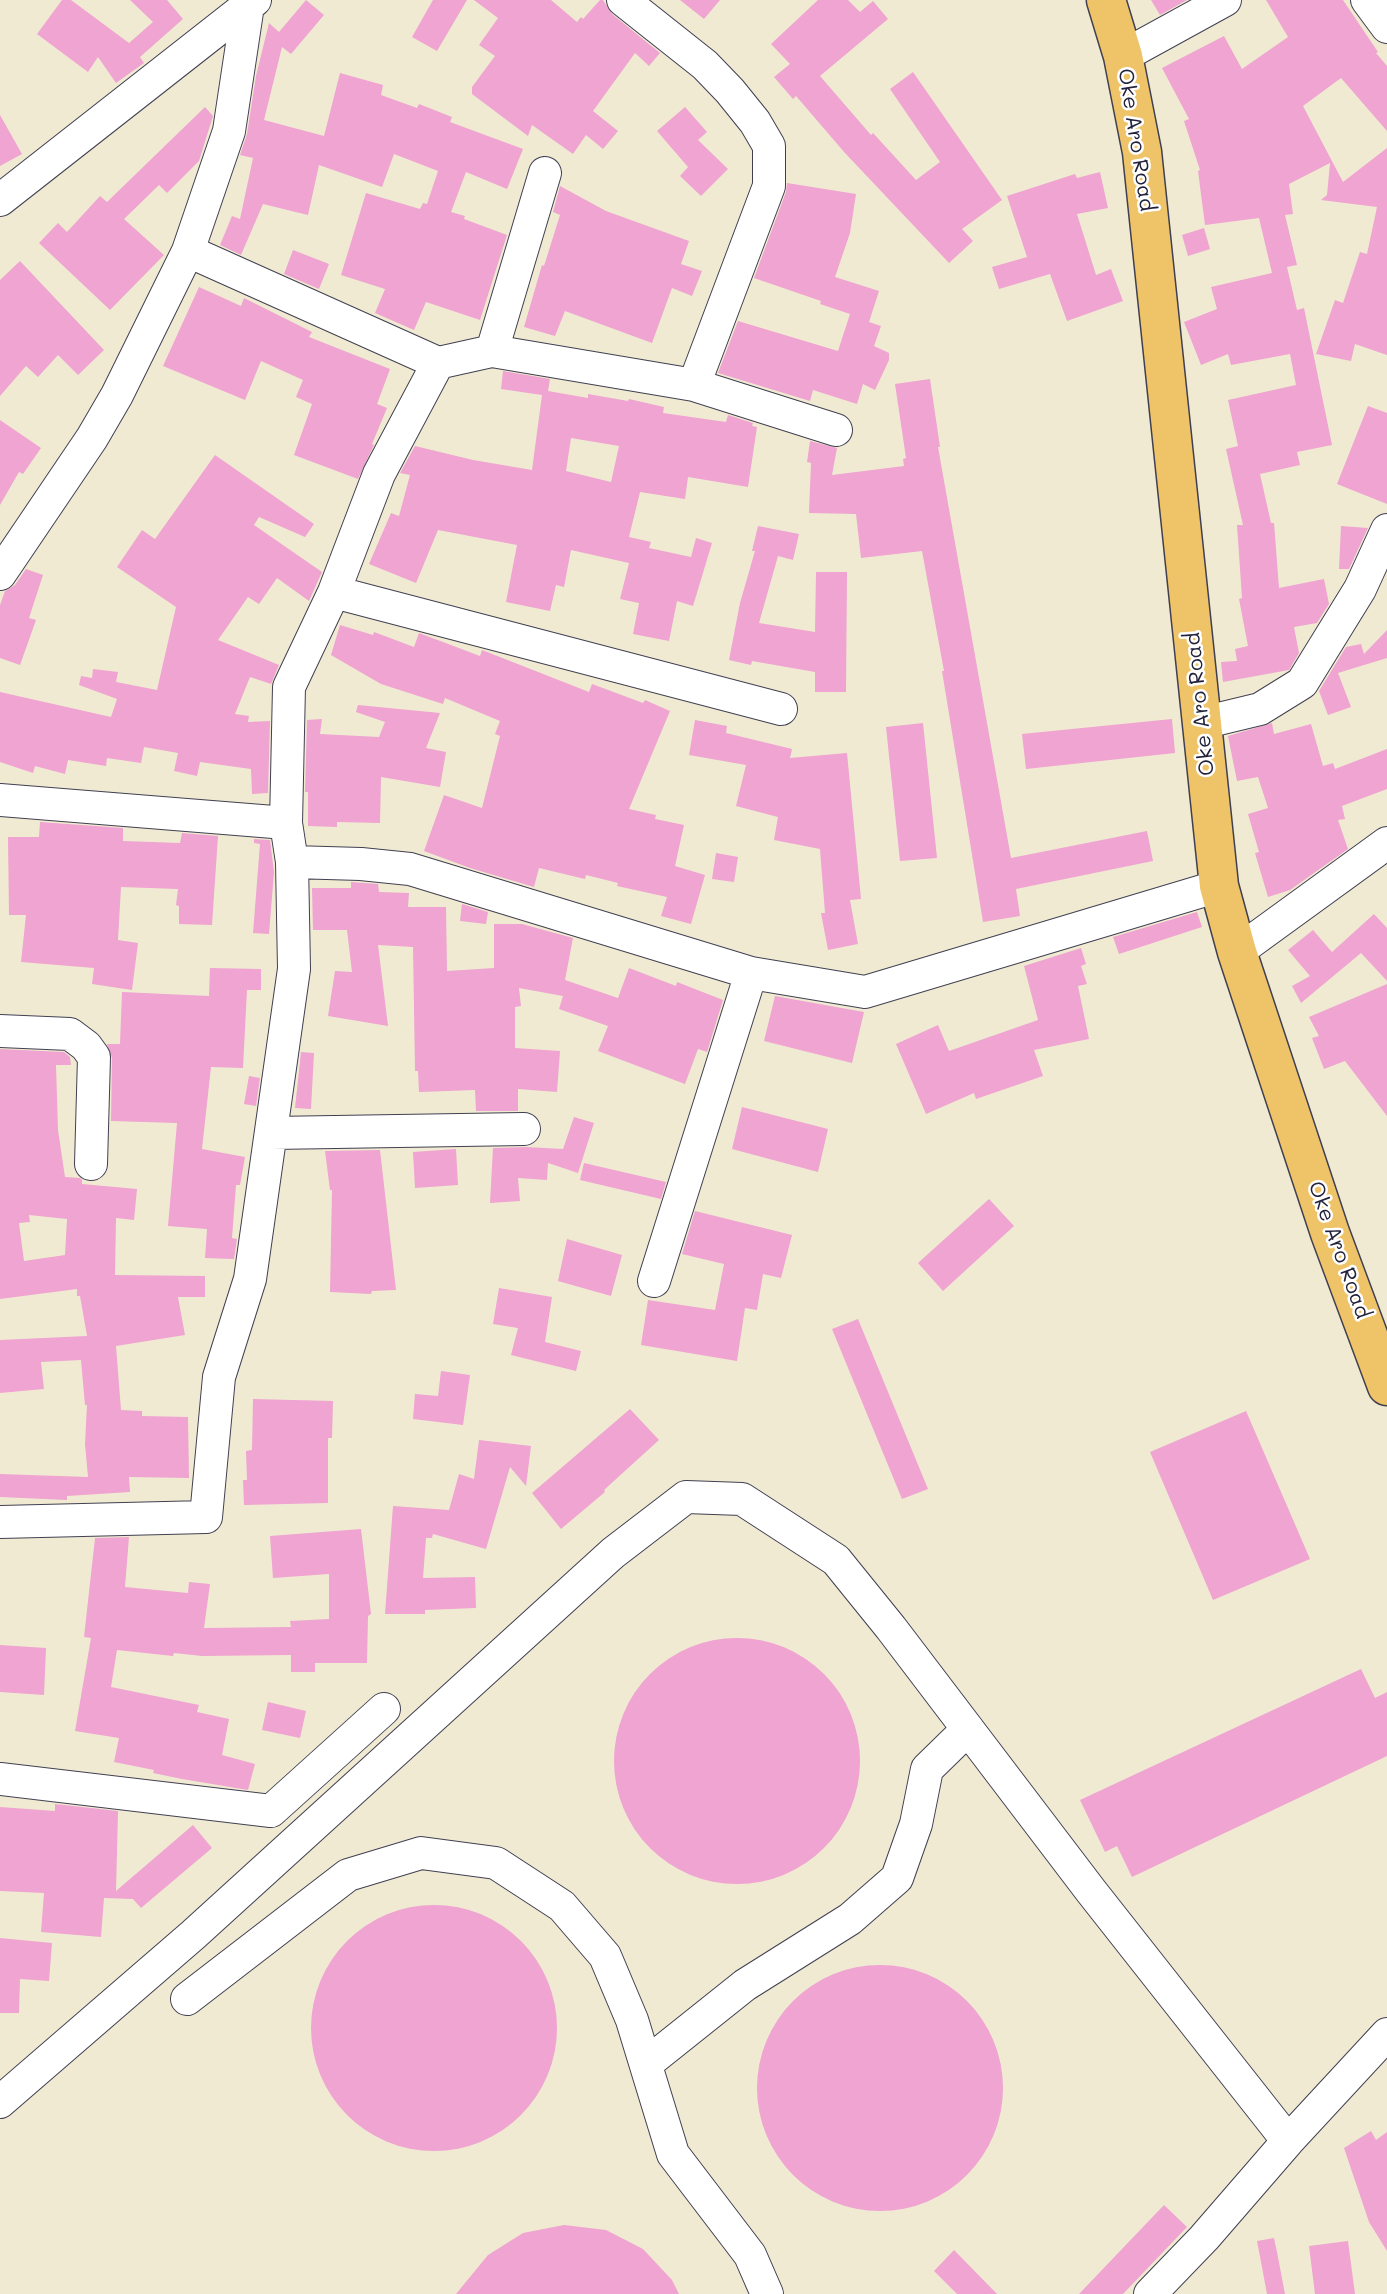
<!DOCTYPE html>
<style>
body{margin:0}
canvas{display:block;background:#f0ead2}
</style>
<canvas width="1387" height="2294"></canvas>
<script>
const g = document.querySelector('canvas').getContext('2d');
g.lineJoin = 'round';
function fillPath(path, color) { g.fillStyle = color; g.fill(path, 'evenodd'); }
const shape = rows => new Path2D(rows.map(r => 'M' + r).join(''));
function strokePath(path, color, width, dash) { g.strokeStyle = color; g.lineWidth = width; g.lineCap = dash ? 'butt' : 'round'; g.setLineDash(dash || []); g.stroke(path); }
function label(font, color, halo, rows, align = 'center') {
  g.font = font + ' Mali,sans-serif'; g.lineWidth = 5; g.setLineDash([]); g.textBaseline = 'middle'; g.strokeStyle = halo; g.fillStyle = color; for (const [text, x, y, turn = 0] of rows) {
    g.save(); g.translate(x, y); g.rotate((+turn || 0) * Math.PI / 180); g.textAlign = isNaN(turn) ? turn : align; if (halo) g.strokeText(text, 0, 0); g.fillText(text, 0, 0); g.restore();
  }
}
const building = shape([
 [62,0,71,0,129,43,153,22,130,0,167,0,183,19,140,57,144,63,116,83,98,57,88,72,37,34],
 [306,0,324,15,291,54,282,47,264,120,324,136,340,73,383,85,381,95,417,108,419,104,452,117,450,122,523,149,507,189,466,172,451,212,465,216,464,219,507,235,480,320,426,302,414,330,375,313,385,289,341,275,366,193,420,209,423,203,427,204,438,171,394,154,382,187,319,165,308,215,263,204,241,255,220,245,232,216,240,219,253,158,240,155,247,134,256,76,269,23,279,32],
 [433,0,467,0,437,51,412,37],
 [474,0,551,0,577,22,581,17,583,19,600,0,603,0,612,14,660,53,649,66,635,53,593,111,618,131,603,149,586,135,573,154,532,125,528,136,472,94,472,87,495,56,479,45,498,18],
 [680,0,720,0,704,19],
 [818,0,848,0,860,12,873,1,888,19,820,76,871,135,873,133,916,180,940,162,890,89,913,72,1002,200,962,229,973,241,949,263,845,153,796,96,793,99,774,77,790,64,771,44],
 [1151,0,1187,0,1160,15],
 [1266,0,1343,0,1378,52,1376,53,1387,66,1387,131,1341,78,1303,106,1343,182,1387,148,1387,355,1355,344,1351,361,1316,354,1335,300,1343,303,1360,252,1367,254,1377,207,1321,200,1327,195,1330,163,1289,184,1293,214,1285,215,1297,265,1287,267,1297,310,1304,308,1332,445,1297,452,1300,465,1260,474,1271,523,1274,523,1279,588,1324,579,1329,604,1317,623,1294,627,1299,653,1289,670,1223,682,1221,662,1237,661,1235,649,1248,646,1239,599,1242,598,1237,525,1243,525,1226,449,1238,446,1228,400,1296,385,1290,354,1231,365,1228,354,1201,365,1184,322,1217,309,1211,287,1272,273,1259,218,1205,225,1198,171,1200,170,1184,121,1189,119,1162,68,1224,36,1242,69,1288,37],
 [205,107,213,116,199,161,167,193,159,185,124,219,164,255,110,310,39,243,58,223,67,232,100,196,107,202],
 [685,107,707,132,698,140,728,169,701,196,680,176,688,167,657,131],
 [0,115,22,154,0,166],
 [1100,172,1108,208,1077,214,1096,275,1111,269,1123,301,1067,321,1050,274,999,289,992,267,1027,257,1007,196,1075,174,1077,178],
 [787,183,856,194,850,233,835,277,879,291,869,322,881,326,874,346,889,353,889,360,875,390,863,384,857,404,813,390,810,401,718,373,738,321,838,351,850,314,820,304,821,301,754,278,786,192],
 [560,186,606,211,689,241,681,264,702,271,692,296,672,288,652,343,565,311,555,336,524,327,542,265,544,266,560,215,553,212],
 [1204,228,1210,249,1188,256,1182,235],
 [293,250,329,264,319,289,284,274],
 [20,261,104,350,78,375,58,355,38,377,26,366,0,396,0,280],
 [199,287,241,306,244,298,312,332,309,337,390,369,377,404,387,408,372,444,374,445,358,479,294,455,312,404,296,397,303,380,261,361,245,400,163,366],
 [503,371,550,379,548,391,588,398,588,394,628,401,629,399,664,407,663,413,726,422,728,415,753,423,752,426,757,427,748,487,688,477,685,499,640,492,629,537,651,542,649,548,691,557,696,538,712,543,693,606,677,601,669,641,633,634,639,603,620,599,629,563,571,550,564,587,556,585,550,611,506,602,517,545,438,530,416,583,369,564,391,513,399,516,410,475,400,473,415,446,473,460,532,470,542,395,501,389],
 [571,438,619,446,611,482,566,471],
 [930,379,940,447,938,447,1011,858,1147,831,1153,861,1016,889,1020,916,983,922,942,671,944,671,922,551,861,558,856,514,809,513,811,463,807,462,810,441,837,448,832,475,904,466,903,459,906,458,895,384],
 [1368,406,1387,413,1387,504,1337,484],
 [0,420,41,448,23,474,19,472,0,505],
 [215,455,314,524,305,537,259,517,254,525,322,572,309,601,277,578,259,604,248,597,218,640,279,665,271,684,250,677,235,714,249,716,248,722,270,721,268,793,252,794,251,769,200,762,197,776,174,771,178,753,144,747,141,763,107,758,106,766,68,760,65,774,35,766,33,773,0,762,0,692,111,717,117,699,79,685,81,676,92,678,93,669,118,672,116,682,157,690,176,607,117,567,142,530,155,539],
 [758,526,799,534,793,560,778,556,759,623,815,632,816,572,847,572,846,692,815,692,815,672,752,661,751,665,729,660,740,603,755,551,752,551],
 [1341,526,1368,528,1349,569,1339,569],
 [26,569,43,575,29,618,36,620,20,665,0,658,0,605,5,591,15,585],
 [340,625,373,635,374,632,414,647,419,633,480,656,482,650,589,692,592,684,643,703,645,700,670,711,629,809,656,815,655,819,684,825,675,866,705,875,691,924,661,916,667,897,617,886,618,883,586,875,585,879,539,868,534,887,470,868,424,851,444,795,482,808,500,736,495,734,500,721,445,698,443,704,381,684,331,655],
 [1387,630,1387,658,1338,673,1351,707,1328,715,1319,691,1346,647,1361,644,1364,654],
 [358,705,440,713,426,748,446,752,440,787,381,777,380,823,337,822,337,827,308,826,308,792,305,792,307,720,322,719,320,734,379,737,385,722,356,712],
 [1172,719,1175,753,1026,769,1022,734],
 [695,720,727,726,726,733,792,749,790,758,847,753,861,899,850,900,858,944,828,950,821,913,825,913,820,849,774,840,778,817,736,806,746,765,689,755],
 [923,723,937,858,900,861,886,727],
 [1272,723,1274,734,1311,724,1323,766,1333,763,1335,769,1387,749,1387,789,1342,806,1345,819,1338,820,1348,849,1290,890,1268,897,1255,853,1259,852,1248,814,1268,808,1258,777,1237,781,1228,736],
 [40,822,123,828,123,841,180,843,182,833,218,836,212,925,179,924,179,906,176,905,178,889,121,887,118,940,138,943,132,990,92,984,94,968,21,962,26,915,9,915,8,837,39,837],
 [254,839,270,840,274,872,269,934,253,933,260,844,254,843],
 [716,853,738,857,734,882,712,879],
 [351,882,378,884,379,892,409,893,408,907,446,907,447,971,494,968,494,924,522,924,573,938,565,980,618,998,629,968,676,986,677,982,723,1000,707,1052,698,1049,685,1084,598,1051,608,1026,559,1009,563,996,519,988,521,1006,515,1007,515,1048,560,1051,557,1092,518,1089,518,1111,476,1111,475,1090,419,1092,418,1071,415,1071,413,947,378,945,388,1026,328,1016,335,971,352,972,347,930,313,930,312,888,351,888],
 [462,904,488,912,486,924,460,921],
 [1197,912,1202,927,1119,954,1113,937],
 [1374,914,1387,928,1387,981,1361,953,1301,1003,1292,986,1310,976,1288,950,1313,930,1332,952],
 [1081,948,1086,964,1081,966,1087,984,1078,986,1089,1039,1034,1050,1043,1076,976,1099,974,1093,926,1114,896,1044,938,1025,949,1051,1038,1020,1024,966],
 [210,968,261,969,261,990,247,990,243,1068,211,1067,202,1149,245,1157,240,1185,236,1185,232,1238,237,1239,234,1259,205,1258,207,1229,168,1226,177,1123,111,1121,112,1058,107,1044,120,1044,122,992,209,996],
 [1387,984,1387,1116,1345,1061,1324,1069,1312,1038,1319,1036,1309,1017],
 [775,996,864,1012,852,1063,764,1041],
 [0,1049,64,1052,70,1057,71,1065,56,1065,58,1130,65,1177,80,1178,82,1180,82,1184,137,1189,134,1220,116,1218,115,1275,205,1276,205,1297,178,1297,185,1335,116,1346,121,1410,142,1411,142,1416,188,1417,189,1478,129,1477,130,1492,67,1496,67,1500,0,1497,0,1474,88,1477,85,1444,87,1405,85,1405,81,1360,41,1362,44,1389,0,1393,0,1340,87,1336,80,1296,77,1296,77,1289,0,1299],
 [29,1215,67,1219,65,1255,24,1261,19,1223,30,1222],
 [301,1052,314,1053,311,1109,295,1108],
 [249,1076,260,1078,256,1106,244,1104],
 [742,1107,828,1129,818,1172,732,1149],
 [574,1117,594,1123,578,1173,548,1163,547,1180,518,1178,520,1201,490,1203,493,1148,526,1147,563,1149],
 [456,1149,458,1185,415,1188,413,1152],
 [380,1150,396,1290,372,1291,371,1294,330,1292,332,1190,330,1190,325,1151],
 [584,1163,666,1182,661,1199,580,1180],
 [989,1199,1014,1226,943,1291,918,1263],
 [695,1211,792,1235,781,1278,763,1274,757,1310,745,1308,737,1361,641,1345,648,1300,715,1310,724,1264,682,1254],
 [567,1239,622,1255,611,1296,558,1281],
 [499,1288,552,1297,545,1342,581,1351,576,1371,511,1355,518,1328,493,1324],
 [858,1319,928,1489,902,1499,832,1329],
 [441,1371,470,1375,463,1425,413,1419,415,1394,438,1396],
 [253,1399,333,1401,332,1438,328,1438,328,1503,244,1505,243,1480,247,1480,246,1451,252,1450],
 [630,1409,659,1440,604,1490,605,1492,561,1529,532,1493],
 [1246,1411,1310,1559,1213,1600,1150,1452],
 [479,1440,531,1446,526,1486,510,1467,486,1549,433,1534,432,1538,426,1538,423,1578,475,1577,476,1608,425,1610,425,1614,385,1614,393,1506,449,1510,459,1474,474,1479],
 [361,1529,371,1614,368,1616,367,1663,315,1663,315,1672,291,1672,291,1655,202,1656,174,1653,173,1656,117,1650,111,1687,199,1705,197,1712,229,1719,222,1755,255,1764,248,1790,182,1779,153,1773,154,1770,114,1762,119,1738,75,1731,91,1638,84,1637,95,1538,129,1537,125,1587,188,1593,189,1582,210,1584,204,1628,291,1627,290,1621,329,1619,329,1574,273,1578,270,1536],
 '614 1761a123 123 0 1 1 246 0a123 123 0 1 1-246 0Z',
 [0,1645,46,1648,44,1695,0,1692],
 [1361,1669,1375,1698,1387,1692,1387,1756,1132,1877,1117,1846,1105,1852,1080,1800],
 [268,1702,306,1711,300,1738,262,1730],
 [55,1804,118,1811,116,1891,193,1825,212,1848,141,1908,133,1899,104,1898,101,1937,41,1932,44,1893,0,1891,0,1807,55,1811],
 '311 2028a123 123 0 1 1 246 0a123 123 0 1 1-246 0Z',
 [0,1938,52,1943,49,1981,20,1979,19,2013,0,2013],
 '757 2088a123 123 0 1 1 246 0a123 123 0 1 1-246 0Z',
 [1371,2131,1376,2140,1387,2132,1387,2251,1369,2222,1344,2148],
 [1164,2205,1187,2227,1123,2294,1079,2294],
 [564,2225,606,2230,643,2249,672,2280,679,2294,456,2294,488,2255,523,2233],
 [1274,2238,1277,2252,1285,2294,1267,2294,1261,2262,1257,2241],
 [1348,2241,1355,2294,1315,2294,1309,2246],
 [954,2250,997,2294,957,2294,934,2271]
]);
const minor = shape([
 [623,0,705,65,730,91,755,122,769,146,769,186,694,385],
 [1367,0,1387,27],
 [1123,56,1225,0],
 [0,200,255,0],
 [188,251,438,363,492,351,694,385,836,430],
 [492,351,545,173],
 [0,574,92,438,117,395,188,251,229,131,248,5],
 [334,592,781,709],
 [1202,723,1260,709,1302,683,1360,589,1387,530],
 [0,800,286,823],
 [292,862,361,864,410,869,751,973,865,992,1219,886],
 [1237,952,1387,843],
 [0,1031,70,1034,86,1046,94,1057,91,1164],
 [272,1133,524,1129],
 [654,1281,751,973],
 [0,1522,206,1517,219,1377,250,1279,294,969,292,862,286,823,289,687,334,592,379,474,438,363],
 [0,1779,271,1811,384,1709],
 [187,1999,348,1875,421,1853,496,1863,562,1906,605,1956,632,2020,673,2154,750,2255,767,2294],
 [646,2064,745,1985,850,1919,897,1878,916,1824,927,1769,968,1729],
 [0,2102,193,1935,613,1553,686,1497,742,1499,836,1560,891,1628,1091,1891,1288,2141],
 [1150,2294,1204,2238,1288,2141,1387,2034]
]);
const major = shape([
 [1106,0,1123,56,1142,152,1219,886,1237,952,1330,1233,1387,1386]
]);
const streetNames = [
 ["Oke Aro Road",1136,140,81],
 ["Oke Aro Road",1200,704,-96],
 ["Oke Aro Road",1339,1250,70]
];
fillPath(building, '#efa4d1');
strokePath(minor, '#414052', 34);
strokePath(major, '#414052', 41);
strokePath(minor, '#fff', 32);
strokePath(major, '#efc469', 38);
label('21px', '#22223b', '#fff', streetNames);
</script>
